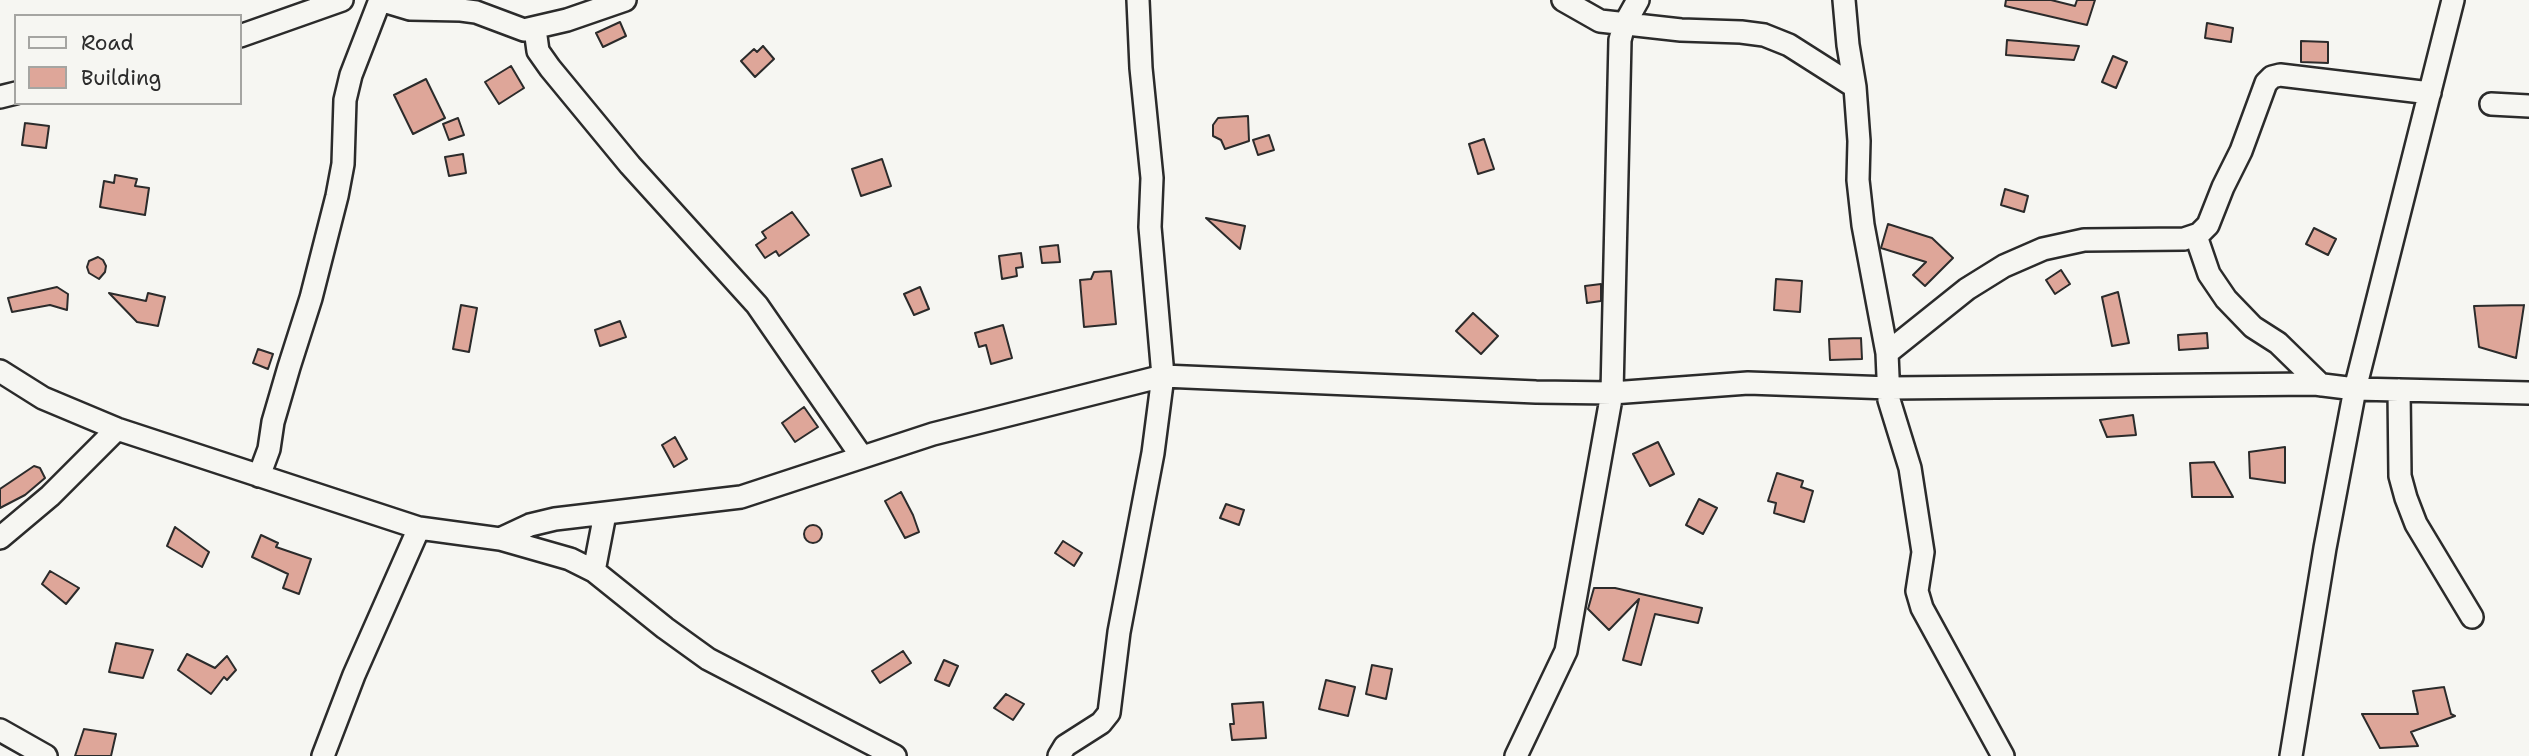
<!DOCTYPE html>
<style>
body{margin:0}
#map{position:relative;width:2529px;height:756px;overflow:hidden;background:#f6f6f2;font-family:"Shantell Sans",sans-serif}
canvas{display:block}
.legend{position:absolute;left:14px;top:14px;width:228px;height:91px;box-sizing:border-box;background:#f6f6f2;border:2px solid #a5a5a2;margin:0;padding:9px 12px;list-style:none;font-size:21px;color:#2b2b2b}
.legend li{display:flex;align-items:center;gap:14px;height:35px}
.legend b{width:35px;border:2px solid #a5a5a2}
</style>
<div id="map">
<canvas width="2529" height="756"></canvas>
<ul class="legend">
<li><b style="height:9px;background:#f6f6f2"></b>Road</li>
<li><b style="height:19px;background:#dea699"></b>Building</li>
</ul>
</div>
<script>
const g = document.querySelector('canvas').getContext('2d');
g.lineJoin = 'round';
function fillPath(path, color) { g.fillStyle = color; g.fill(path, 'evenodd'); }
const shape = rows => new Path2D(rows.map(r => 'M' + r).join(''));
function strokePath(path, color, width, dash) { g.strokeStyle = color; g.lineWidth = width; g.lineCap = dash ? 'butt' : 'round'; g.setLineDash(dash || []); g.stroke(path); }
const building = shape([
 [2006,0,2051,0,2075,6,2077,0,2095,0,2087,25,2005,6,2006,0],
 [620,22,626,36,603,47,596,33,620,22],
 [2207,23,2233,28,2231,42,2205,38,2207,23],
 [2007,40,2079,46,2074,60,2006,55,2007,40],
 [2301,41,2328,42,2328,63,2301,62,2301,41],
 [763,46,774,59,755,77,741,61,754,49,757,52,763,46],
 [2113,56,2127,62,2116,88,2102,82,2113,56],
 [511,66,524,88,499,104,485,82,511,66],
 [426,79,445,118,413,134,394,95,426,79],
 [1248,116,1249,141,1225,149,1221,140,1213,136,1213,125,1218,118,1248,116],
 [458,118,464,135,449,140,443,124,458,118],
 [25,123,49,126,46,148,22,145,25,123],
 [1269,135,1274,150,1258,155,1253,140,1269,135],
 [1484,139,1494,169,1478,174,1469,144,1484,139],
 [463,154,466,173,449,176,445,157,463,154],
 [882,159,891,186,861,196,852,169,882,159],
 [115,175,137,179,135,186,149,188,145,215,100,207,104,181,114,183,115,175],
 [2005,189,2028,196,2024,212,2001,205,2005,189],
 [792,212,809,235,779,256,776,251,765,258,756,245,766,238,762,232,792,212],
 [1206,218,1245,226,1240,249,1206,218],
 [1888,224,1932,238,1953,258,1925,286,1913,275,1926,262,1881,248,1888,224],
 [2314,228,2336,239,2328,255,2306,244,2314,228],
 [1058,245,1060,262,1042,263,1040,247,1058,245],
 [1021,253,1023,267,1016,268,1017,276,1002,279,999,256,1021,253],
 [98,257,103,260,106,266,105,272,99,279,89,273,87,267,89,261,98,257],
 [2061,270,2070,284,2055,294,2046,280,2061,270],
 [1111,271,1116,324,1084,327,1080,280,1091,279,1094,272,1111,271],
 [1776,279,1802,281,1800,312,1774,310,1776,279],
 [1601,284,1601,301,1587,303,1585,286,1601,284],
 [57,287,68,294,67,310,50,305,12,312,8,298,57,287],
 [920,287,929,309,914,315,904,294,920,287],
 [2118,292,2129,343,2112,346,2102,297,2118,292],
 [109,293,146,301,148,293,165,297,158,326,137,322,109,293],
 [461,305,477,308,469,352,453,349,461,305],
 [2524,305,2516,358,2479,347,2474,306,2524,305],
 [1473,313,1498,336,1481,354,1456,331,1473,313],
 [620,321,626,337,600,346,595,330,620,321],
 [1003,325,1012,358,991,364,986,345,979,347,975,333,1003,325],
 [2207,333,2208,348,2179,350,2178,335,2207,333],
 [1861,338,1862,359,1830,360,1829,339,1861,338],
 [258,349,273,354,268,369,253,363,258,349],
 [804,407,818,427,795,442,782,423,804,407],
 [2133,415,2136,435,2107,437,2100,420,2133,415],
 [675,437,687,459,674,467,662,445,675,437],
 [1658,442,1674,474,1650,486,1633,454,1658,442],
 [2285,447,2285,483,2250,478,2249,452,2285,447],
 [2214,462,2233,497,2192,497,2190,463,2214,462],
 [34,466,40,468,45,478,25,495,0,508,0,489,34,466],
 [1777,473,1803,481,1801,487,1813,491,1804,522,1774,513,1776,503,1768,501,1777,473],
 [901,492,913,515,919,532,905,538,885,501,901,492],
 [1699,499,1717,508,1703,534,1686,525,1699,499],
 [1226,504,1244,510,1239,525,1220,518,1226,504],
 '804 534a9 9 0 1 1 18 0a9 9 0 1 1-18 0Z',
 [175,527,209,552,202,567,167,546,175,527],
 [261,535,278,543,276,547,311,559,299,594,283,588,288,574,252,557,261,535],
 [1063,541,1082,553,1074,566,1055,553,1063,541],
 [50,571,79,588,66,604,42,584,50,571],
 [1594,588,1615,588,1702,608,1698,623,1655,614,1641,665,1623,660,1639,599,1609,630,1588,609,1594,588],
 [116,643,153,650,143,678,109,672,116,643],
 [903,651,911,663,880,683,872,671,903,651],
 [187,654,215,668,227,656,236,670,227,680,224,677,211,694,178,670,187,654],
 [944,660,958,666,949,686,935,680,944,660],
 [1372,665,1392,669,1386,699,1366,694,1372,665],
 [1326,680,1355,687,1348,716,1319,709,1326,680],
 [2444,687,2451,714,2455,716,2411,732,2418,746,2380,748,2362,714,2418,714,2413,691,2444,687],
 [1006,694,1024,704,1013,720,994,708,1006,694],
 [1263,702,1266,738,1232,740,1230,724,1234,724,1232,704,1263,702],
 [84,729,116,734,111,756,75,756,84,729]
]);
const minor = shape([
 [380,0,410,9,461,10,476,12,524,30,567,20,625,0],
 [1563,0,1600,21,1681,30,1741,32,1764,35,1789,45,1855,87],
 [1844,0,1848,45,1855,87,1859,141,1858,180,1863,225,1887,353,1889,400,1910,468,1923,552,1917,591,1922,608,2003,756],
 [535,29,538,51,550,68,630,165,757,305,862,457],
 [240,36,342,0],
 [0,97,16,93],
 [2491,104,2529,106],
 [2196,236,2209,274,2226,299,2253,327,2278,343,2321,385],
 [1887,353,1967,289,2004,266,2043,249,2084,240,2184,239,2199,234,2208,225,2223,187,2241,151,2266,83,2272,77,2280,75,2430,93],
 [0,371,43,398,117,429,419,528,500,539,570,559,594,571,665,628,708,659,895,756],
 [2399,390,2400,476,2406,498,2416,524,2472,617],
 [259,476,269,449,273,422,289,367,311,298,337,196,343,164,345,100,351,75,380,0],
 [0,538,50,496,117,429],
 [500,539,530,525,555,519,741,497,933,434,1163,376,1536,392,1612,393,1748,383,1890,388,2315,384,2355,389,2529,393],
 [594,571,605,514],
 [0,730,46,756],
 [323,756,354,675,419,528],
 [1059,756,1065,746,1101,723,1109,713,1119,632,1153,453,1163,376,1150,227,1152,178,1141,68,1138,0],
 [1516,756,1566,651,1612,393,1620,40,1624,25,1638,0],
 [2291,756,2325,548,2355,389,2453,0]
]);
fillPath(building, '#dea699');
strokePath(building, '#2b2b2b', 2);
strokePath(minor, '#2b2b2b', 26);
strokePath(minor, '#f6f6f2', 21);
</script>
